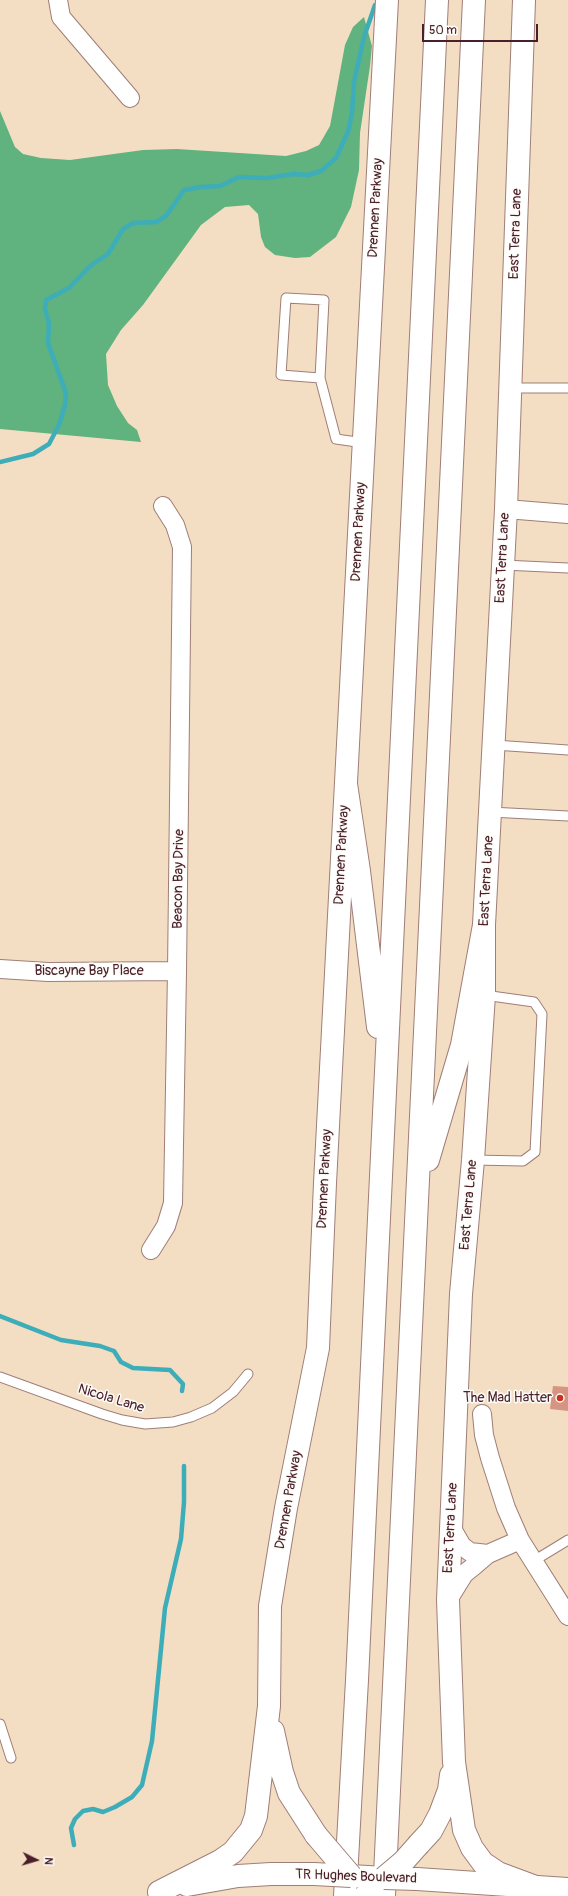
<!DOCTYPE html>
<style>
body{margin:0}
#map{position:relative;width:568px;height:1896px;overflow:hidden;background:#f4dec3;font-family:Pangolin,sans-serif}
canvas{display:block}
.north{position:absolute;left:16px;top:1840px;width:40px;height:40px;-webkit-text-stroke:3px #fdfcf7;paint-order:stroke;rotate:95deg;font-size:11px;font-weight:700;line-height:16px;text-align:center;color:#4a1f2b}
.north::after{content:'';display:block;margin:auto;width:14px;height:18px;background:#4a1f2b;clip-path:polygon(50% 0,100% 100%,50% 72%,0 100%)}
.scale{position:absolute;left:422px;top:24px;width:116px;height:18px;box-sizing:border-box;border:2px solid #4a1f2b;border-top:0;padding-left:5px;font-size:12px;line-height:14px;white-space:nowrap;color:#4a1f2b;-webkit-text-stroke:3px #fdfcf7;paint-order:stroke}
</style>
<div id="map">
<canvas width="568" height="1896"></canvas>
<div class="north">N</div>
<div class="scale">50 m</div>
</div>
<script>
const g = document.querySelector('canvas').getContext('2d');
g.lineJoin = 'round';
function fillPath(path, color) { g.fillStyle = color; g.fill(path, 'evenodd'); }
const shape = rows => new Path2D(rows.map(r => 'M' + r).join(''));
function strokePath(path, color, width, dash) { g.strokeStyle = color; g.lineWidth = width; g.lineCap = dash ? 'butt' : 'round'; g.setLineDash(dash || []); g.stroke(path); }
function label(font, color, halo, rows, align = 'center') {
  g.font = font + ' Pangolin,sans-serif'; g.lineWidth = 3; g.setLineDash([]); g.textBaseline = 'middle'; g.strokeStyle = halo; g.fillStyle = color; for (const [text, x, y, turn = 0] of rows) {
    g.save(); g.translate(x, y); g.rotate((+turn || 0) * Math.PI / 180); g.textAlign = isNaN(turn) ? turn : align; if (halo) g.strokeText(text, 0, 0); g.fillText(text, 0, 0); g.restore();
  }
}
const forest = shape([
 [364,17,372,46,370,66,360,133,359,170,351,207,336,237,310,257,295,258,275,255,265,247,261,237,258,214,249,205,225,207,201,225,143,305,121,330,106,354,108,385,117,406,128,423,137,430,141,442,0,429,0,111,15,147,23,154,41,158,70,160,143,150,177,149,286,156,306,151,319,145,330,126,345,45,353,27]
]);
const stream = shape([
 [0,462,33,454,49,444,59,425,65,405,66,393,48,343,49,323,45,309,46,300,69,288,90,266,108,254,123,229,133,223,156,222,166,216,184,190,200,187,220,186,239,177,267,178,294,174,308,175,321,171,336,158,348,132,352,113,354,82,364,37,375,5],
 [0,1316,61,1340,100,1346,114,1351,121,1362,133,1368,170,1370,183,1384,182,1391],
 [74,1845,71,1828,75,1819,83,1811,93,1809,103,1812,115,1807,132,1797,142,1785,152,1741,165,1608,181,1539,184,1502,184,1466]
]);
const building = shape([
 [553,1386,568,1387,568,1411,550,1409]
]);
const service = shape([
 [320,378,281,375,286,298,324,300,320,378,336,439,364,443],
 [510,388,568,388],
 [503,565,568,568],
 [494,745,568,750],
 [490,812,568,816],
 [473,1160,523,1161,535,1152,542,1014,534,1002,484,995],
 [0,1377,102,1414,122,1420,145,1424,173,1422,191,1417,212,1408,233,1392,248,1374],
 [532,1562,568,1540],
 [0,1724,11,1758]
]);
const minor = shape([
 [58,0,61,17,130,98],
 [506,509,568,514],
 [0,969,48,972,177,971],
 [151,1250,166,1226,173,1203,177,971,182,547,175,525,163,506],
 [482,1414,484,1435,490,1458,506,1508,520,1540,568,1616],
 [451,1527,462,1546,470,1552,488,1554],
 [448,1600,464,1574,474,1566,488,1554,520,1540]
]);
const secondary = shape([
 [524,0,506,509,484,925,484,995,473,1160,461,1294,448,1600,454,1762,464,1830,472,1848,483,1863,498,1873,533,1886],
 [273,1731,282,1772,289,1793,316,1835],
 [419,1844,431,1831,440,1814,449,1790,451,1775],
 [351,1876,384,1878],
 [417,1879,568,1889],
 [187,1885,238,1876,271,1874,314,1874],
 [159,1892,220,1861,233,1852,251,1830,256,1816,269,1706,270,1606,286,1508,318,1348,325,1183,387,0]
]);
const motorway = shape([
 [346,784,359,871,378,1027],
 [428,1160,462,1045,484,925],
 [345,1896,357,1680,437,0],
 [365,1896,384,1878],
 [384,1896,474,0]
]);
const secondaryBridge = shape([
 [316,1835,351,1876],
 [314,1874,351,1876],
 [384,1878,403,1862,419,1844],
 [384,1878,417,1879]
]);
const markers = [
 [560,1398,4,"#c8321e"]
];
const streetNames = [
 ["Drennen Parkway",376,208,-87],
 ["East Terra Lane",516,234,-88],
 ["Drennen Parkway",359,532,-87],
 ["East Terra Lane",503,558,-87],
 ["Drennen Parkway",342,855,-87],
 ["Beacon Bay Drive",179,879,-89],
 ["East Terra Lane",487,881,-87],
 ["Biscayne Bay Place",89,971],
 ["Drennen Parkway",325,1179,-87],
 ["East Terra Lane",469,1205,-85],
 ["Nicola Lane",111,1399,17],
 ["Drennen Parkway",289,1500,-80],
 ["East Terra Lane",451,1528,-87],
 ["TR Hughes Boulevard",356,1877,2]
];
const poiNames = [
 ["The Mad Hatter",552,1398]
];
fillPath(forest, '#60b27e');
strokePath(stream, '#3dadb9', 4.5);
fillPath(building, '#d59582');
strokePath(service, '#9f7e77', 11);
strokePath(minor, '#9f7e77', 20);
strokePath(secondary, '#9f7e77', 24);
strokePath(motorway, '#9f7e77', 24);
strokePath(service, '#fff', 9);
strokePath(minor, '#fff', 18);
strokePath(secondary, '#fff', 22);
strokePath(motorway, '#fff', 22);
strokePath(secondaryBridge, '#9f7e77', 24, []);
strokePath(secondaryBridge, '#fff', 22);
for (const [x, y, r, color] of markers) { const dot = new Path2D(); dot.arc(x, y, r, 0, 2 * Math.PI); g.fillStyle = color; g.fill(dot); strokePath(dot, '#fdfcf7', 1.5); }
label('14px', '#4a1f2b', '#fdfcf7', streetNames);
label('14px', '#4a1f2b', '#fdfcf7', poiNames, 'right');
</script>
